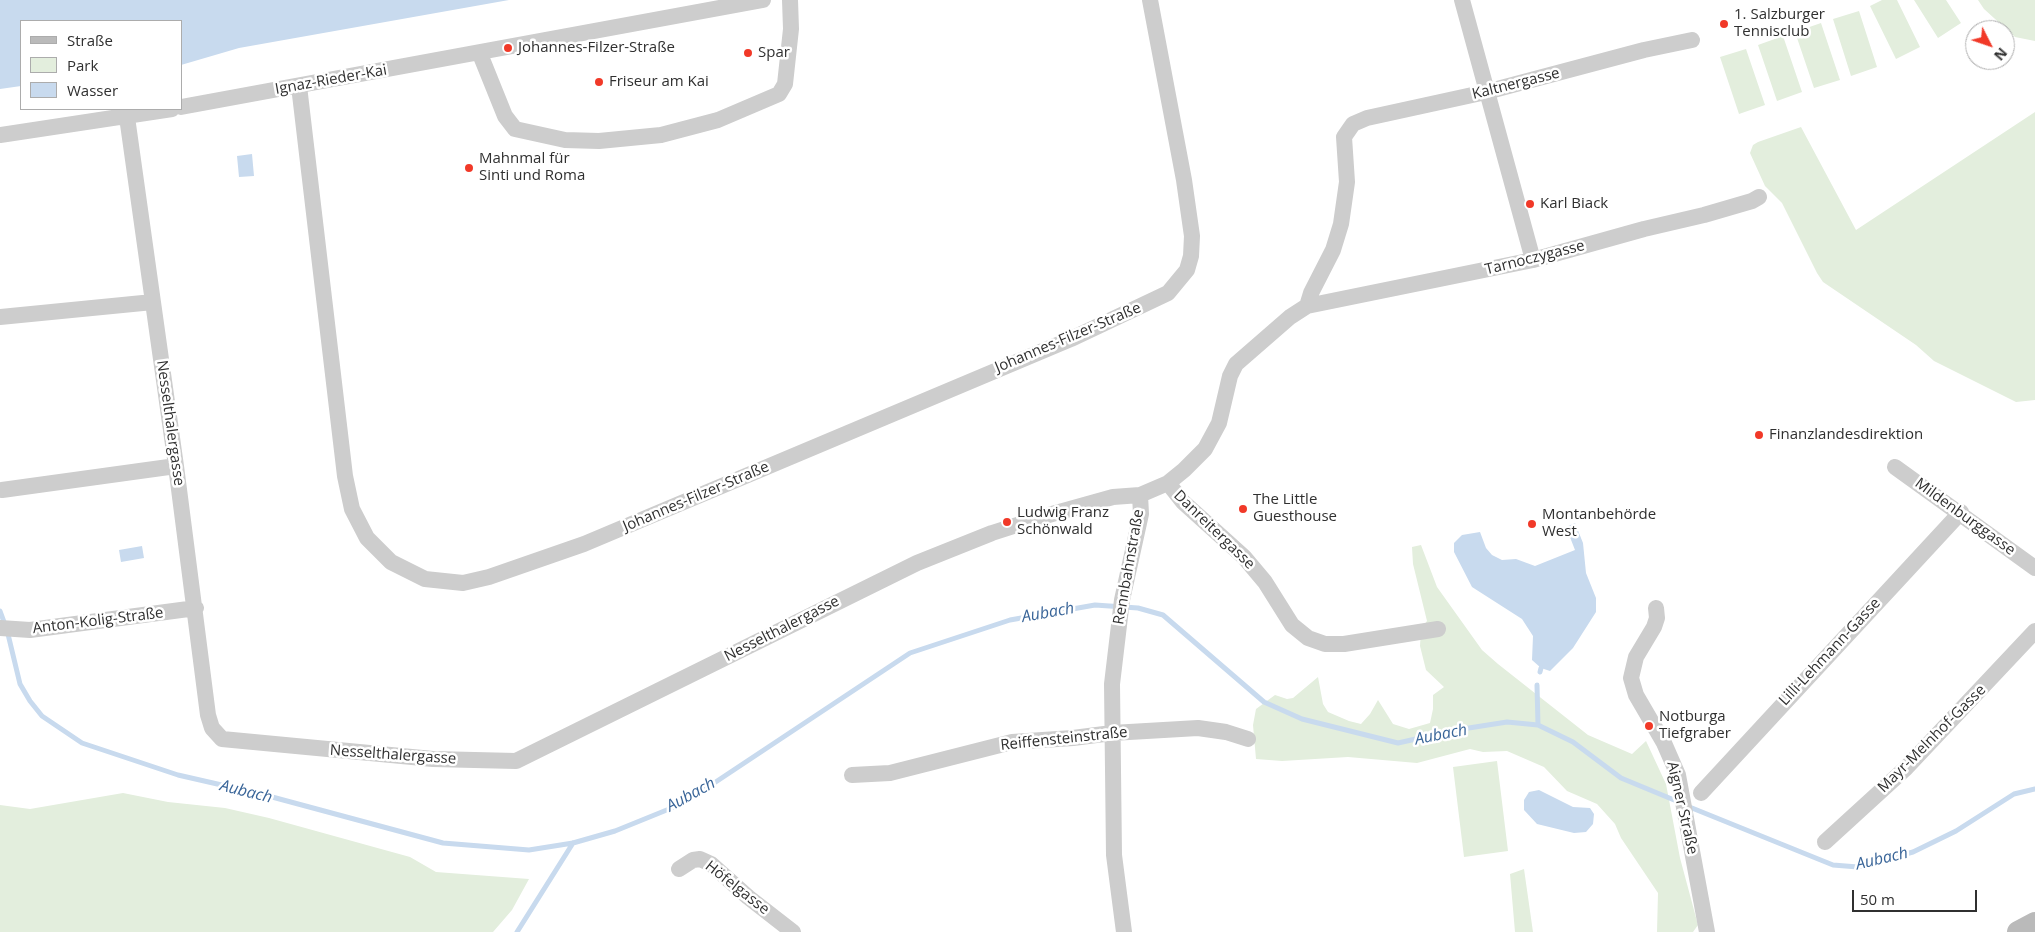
<!DOCTYPE html>
<meta charset="utf-8">
<style>
body{margin:0}
#map{position:relative;width:2035px;height:932px;overflow:hidden;background:#fff;font-family:"Open Sans",sans-serif}
canvas{display:block}
.legend{position:absolute;left:20px;top:20px;width:162px;height:90px;box-sizing:border-box;background:#fff;border:1px solid #acacac;margin:0;padding:6px 9px;list-style:none;font-size:15px;color:#303030}
.legend li{display:flex;align-items:center;gap:10px;height:25px}
.legend b{width:25px;border:1px solid #acacac}
.north{position:absolute;left:1965px;top:20px;width:50px;height:50px;box-sizing:border-box;background:#fff;border:1px solid #acacac;border-radius:50%;rotate:131deg;font-size:14px;font-weight:700;line-height:20px;text-align:center;color:#303030}
.north::after{content:'';display:block;margin:auto;width:18px;height:22px;background:#f13928;clip-path:polygon(50% 0,100% 100%,50% 72%,0 100%)}
.scale{position:absolute;left:1852px;top:890px;width:125px;height:22px;box-sizing:border-box;border:2px solid #303030;border-top:0;padding-left:6px;font-size:15px;line-height:18px;white-space:nowrap;color:#303030;-webkit-text-stroke:4px #fff;paint-order:stroke}
</style>
<div id="map">
<canvas width="2035" height="932"></canvas>
<ul class="legend">
<li><b style="height:6px;background:#bababa"></b>Straße</li>
<li><b style="height:14px;background:#e3eedd"></b>Park</li>
<li><b style="height:14px;background:#c8daee"></b>Wasser</li>
</ul>
<div class="north">N</div>
<div class="scale">50 m</div>
</div>
<script>
const g = document.querySelector('canvas').getContext('2d');
g.lineJoin = 'round';
function fillPath(path, color) { g.fillStyle = color; g.fill(path, 'evenodd'); }
const shape = rows => new Path2D(rows.map(r => 'M' + r).join(''));
function strokePath(path, color, width, dash) { g.strokeStyle = color; g.lineWidth = width; g.lineCap = dash ? 'butt' : 'round'; g.setLineDash(dash || []); g.stroke(path); }
function label(font, color, halo, rows, align = 'center') {
  g.font = font + ' "Open Sans",sans-serif'; g.lineWidth = 5; g.setLineDash([]); g.textBaseline = 'middle'; g.strokeStyle = halo; g.fillStyle = color; for (const [text, x, y, turn = 0] of rows) {
    g.save(); g.translate(x, y); g.rotate((+turn || 0) * Math.PI / 180); g.textAlign = isNaN(turn) ? turn : align; if (halo) g.strokeText(text, 0, 0); g.fillText(text, 0, 0); g.restore();
  }
}
const green = shape([
 [1882,0,1897,0,1920,47,1896,59,1870,6],
 [1914,0,1946,0,1961,23,1938,38],
 [1978,0,2035,0,2035,41,2015,37,1984,9],
 [1859,11,1877,67,1851,76,1833,19],
 [1821,23,1840,80,1814,88,1795,32],
 [1783,36,1802,92,1777,101,1758,45],
 [1746,49,1765,105,1739,114,1720,57],
 [2035,112,2035,400,2016,402,1934,361,1916,345,1823,282,1817,273,1782,203,1765,186,1750,153,1753,145,1758,142,1801,127,1856,230],
 [1421,545,1437,587,1482,650,1498,664,1588,735,1632,754,1646,741,1666,784,1680,858,1698,925,1693,932,1657,932,1658,893,1621,838,1615,824,1597,804,1567,791,1544,767,1507,751,1483,752,1470,749,1417,763,1348,757,1282,761,1256,759,1253,725,1256,709,1275,695,1287,699,1293,698,1318,677,1323,704,1328,712,1349,721,1361,724,1370,714,1378,700,1393,724,1409,729,1430,723,1433,709,1433,695,1444,687,1426,670,1420,646,1421,629,1427,621,1413,564,1412,547],
 [1497,761,1508,851,1464,857,1453,767],
 [123,793,168,802,225,808,269,818,410,857,436,872,529,879,512,910,493,932,0,932,0,805,30,809],
 [1524,869,1533,932,1515,932,1510,874]
]);
const water = shape([
 [0,0,509,0,239,48,181,65,181,21,21,21,21,86,0,89],
 [252,154,254,176,239,177,237,156],
 [1575,523,1583,543,1586,573,1596,598,1596,612,1573,648,1550,671,1541,668,1532,660,1533,636,1522,619,1472,587,1454,552,1454,543,1462,535,1480,532,1486,548,1492,555,1502,560,1516,559,1535,566,1575,550,1566,527],
 [142,546,144,558,121,562,119,550],
 [1539,790,1573,807,1590,808,1594,814,1593,824,1586,832,1574,833,1537,824,1524,810,1524,800,1529,792]
]);
const stream = shape([
 [0,611,7,630,20,684,30,701,42,716,82,743,178,775,261,794,443,843,529,850,573,843,615,831,684,803,910,653,1010,620,1095,605,1138,608,1163,615,1264,702,1302,719,1398,743,1456,730,1507,722,1538,725,1573,742,1621,778,1679,802],
 [1540,672,1541,668],
 [1537,685,1538,725],
 [1687,806,1833,865,1858,867,1913,852,1956,831,2014,794,2035,789],
 [517,932,573,843]
]);
const street = shape([
 [1462,0,1533,260],
 [480,54,505,116,515,129,565,140,599,141,661,135,718,120,779,94,785,84,791,29,790,0],
 [299,86,345,476,352,509,367,538,391,562,425,579,463,583,489,577,584,544,1071,339,1168,293,1187,270,1191,256,1192,236,1184,180,1150,0],
 [181,107,763,0],
 [127,117,176,466,208,715,212,728,222,739,433,759,516,761,917,563,992,533,1045,516,1113,497,1140,495],
 [0,135,172,109],
 [1307,306,1311,293,1333,250,1341,224,1347,182,1344,137,1353,124,1367,118,1486,92,1644,50,1692,40],
 [0,317,153,302],
 [1895,467,2035,568],
 [1168,483,1183,502,1244,557,1265,582,1292,625,1308,638,1325,644,1344,644,1438,629],
 [2,490,176,466],
 [1656,608,1657,618,1654,627,1636,657,1631,678,1636,695,1664,743,1678,775,1707,932],
 [0,628,30,630,196,608],
 [852,775,890,773,1012,742,1073,738,1112,733,1198,728,1226,732,1248,739],
 [1701,793,1961,512],
 [1825,842,1906,768,2035,631],
 [679,869,693,860,700,859,711,864,748,897,793,932],
 [1124,932,1114,855,1112,684,1122,600,1141,514,1140,495,1168,483,1184,470,1205,449,1219,423,1230,376,1236,364,1290,317,1307,306,1533,260,1644,229,1704,215,1752,201,1759,197]
]);
const secondary = shape([
 [2018,932,2035,923]
]);
const markers = [
 [1724,24,5,"#f13928"],
 [508,48,5,"#f13928"],
 [748,53,5,"#f13928"],
 [599,82,5,"#f13928"],
 [469,168,5,"#f13928"],
 [1530,204,5,"#f13928"],
 [1759,435,5,"#f13928"],
 [1243,509,5,"#f13928"],
 [1007,522,5,"#f13928"],
 [1532,524,5,"#f13928"],
 [1649,726,5,"#f13928"]
];
const poiNames = [
 ["1. Salzburger",1734,15],
 ["Tennisclub",1734,32],
 ["Johannes-Filzer-Straße",518,48],
 ["Spar",758,53],
 ["Friseur am Kai",609,82],
 ["Mahnmal für",479,159],
 ["Sinti und Roma",479,176],
 ["Karl Biack",1540,204],
 ["Finanzlandesdirektion",1769,435],
 ["The Little",1253,500],
 ["Guesthouse",1253,517],
 ["Ludwig Franz",1017,513],
 ["Schönwald",1017,530],
 ["Montanbehörde",1542,515],
 ["West",1542,532],
 ["Notburga",1659,717],
 ["Tiefgraber",1659,734]
];
const streetNames = [
 ["Ignaz-Rieder-Kai",331,80,-10],
 ["Kaltnergasse",1516,84,-14],
 ["Tarnoczygasse",1535,258,-14],
 ["Johannes-Filzer-Straße",1068,338,-23],
 ["Nesselthalergasse",170,423,82],
 ["Johannes-Filzer-Straße",696,497,-23],
 ["Mildenburggasse",1965,517,36],
 ["Danreitergasse",1214,530,44],
 ["Rennbahnstraße",1129,567,-80],
 ["Anton-Kolig-Straße",98,621,-7],
 ["Nesselthalergasse",782,629,-27],
 ["Lilli-Lehmann-Gasse",1830,652,-47],
 ["Reiffensteinstraße",1064,739,-6],
 ["Mayr-Melnhof-Gasse",1932,739,-45],
 ["Nesselthalergasse",393,755,4],
 ["Aigner Straße",1682,808,77],
 ["Höfelgasse",737,888,38]
];
const waterNames = [
 ["Aubach",1048,613,-10],
 ["Aubach",1441,735,-11],
 ["Aubach",246,792,14],
 ["Aubach",691,795,-29],
 ["Aubach",1882,859,-13]
];
fillPath(green, '#e3eedd');
fillPath(water, '#c8daee');
strokePath(stream, '#c8daee', 5);
strokePath(street, '#cdcdcd', 16);
strokePath(secondary, '#bababa', 22);
for (const [x, y, r, color] of markers) { const dot = new Path2D(); dot.arc(x, y, r, 0, 2 * Math.PI); g.fillStyle = color; g.fill(dot); strokePath(dot, '#fff', 2); }
label('15px', '#303030', '#fff', poiNames, 'left');
label('15px', '#303030', '#fff', streetNames);
label('italic 16px', '#386498', '#fff', waterNames);
</script>
